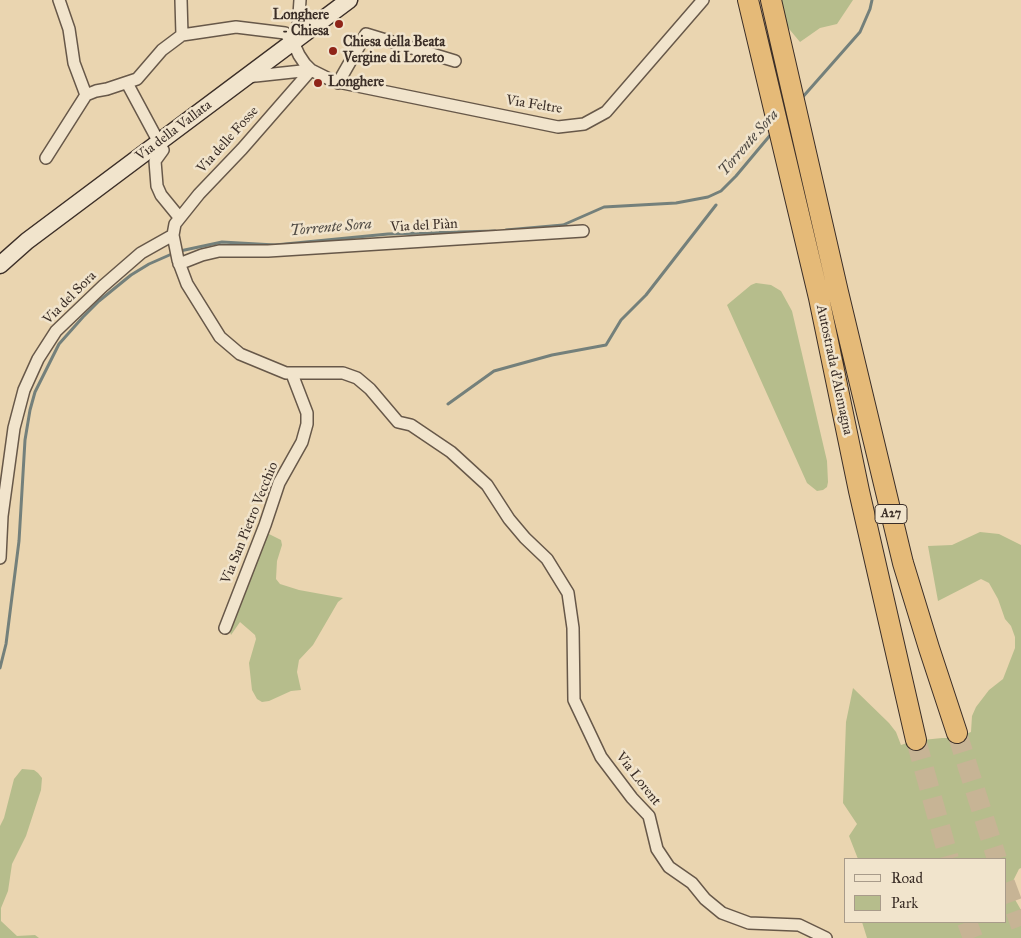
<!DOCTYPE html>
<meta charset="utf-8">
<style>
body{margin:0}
#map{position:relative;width:1021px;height:938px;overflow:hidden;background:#ead5b0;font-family:"IM FELL Great Primer",serif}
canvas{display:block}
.legend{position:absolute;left:844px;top:858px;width:162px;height:65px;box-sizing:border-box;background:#f1e4cc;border:1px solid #a89b8a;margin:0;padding:6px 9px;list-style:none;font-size:15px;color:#3b2e27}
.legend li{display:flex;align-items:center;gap:10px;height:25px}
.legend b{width:25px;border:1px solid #a89b8a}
</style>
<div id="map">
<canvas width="1021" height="938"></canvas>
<ul class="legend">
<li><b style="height:6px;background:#f1e4cc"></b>Road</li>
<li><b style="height:14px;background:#b6bd8c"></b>Park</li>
</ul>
</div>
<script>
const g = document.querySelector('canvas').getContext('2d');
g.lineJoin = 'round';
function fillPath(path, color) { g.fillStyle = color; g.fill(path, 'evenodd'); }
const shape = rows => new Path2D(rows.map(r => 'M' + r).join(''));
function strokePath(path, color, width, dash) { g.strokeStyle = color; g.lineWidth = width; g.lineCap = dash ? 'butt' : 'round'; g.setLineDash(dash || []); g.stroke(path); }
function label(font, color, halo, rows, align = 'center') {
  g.font = font + ' "IM FELL Great Primer",serif'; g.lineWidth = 5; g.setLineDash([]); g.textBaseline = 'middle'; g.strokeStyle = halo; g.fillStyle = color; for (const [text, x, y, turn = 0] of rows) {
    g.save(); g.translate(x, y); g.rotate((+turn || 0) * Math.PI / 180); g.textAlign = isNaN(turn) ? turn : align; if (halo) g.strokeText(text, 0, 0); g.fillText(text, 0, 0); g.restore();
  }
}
const green = shape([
 [765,0,853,0,837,24,820,28,800,42],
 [756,283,771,285,781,291,792,311,827,461,828,482,827,487,823,490,817,491,807,483,727,305,751,285],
 [261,530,281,540,282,545,277,561,276,579,280,584,299,590,343,598,338,602,313,645,299,660,297,672,301,690,291,691,269,701,262,702,257,699,252,690,249,663,256,639,255,635,240,622,231,635,226,619],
 [980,532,999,534,1021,545,1021,868,1019,869,1013,881,1013,896,1021,910,1021,938,867,938,862,922,1005,922,1005,859,858,859,849,836,857,824,843,803,846,722,853,688,889,723,896,732,901,745,913,741,942,738,955,738,971,732,972,716,976,707,989,690,1003,679,1015,648,1015,637,1011,626,1005,619,998,599,989,583,981,579,938,601,928,546,952,545],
 [22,769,34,770,38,773,42,778,41,790,26,836,12,864,8,891,1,908,1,921,17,936,35,935,39,938,0,938,0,826,4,818,14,779]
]);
const stream = shape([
 [801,99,860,32,870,9,872,0],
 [506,230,563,225,604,207,676,203,708,197,721,191,736,176,772,133],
 [180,251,222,242,275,245,388,234,495,231],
 [448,404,494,371,552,355,606,345,621,320,646,295,716,205],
 [0,668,6,644,19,541,25,440,30,410,35,392,59,344,83,317,99,301,131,275,149,264,174,253]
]);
const motorwayTunnel = shape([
 [957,733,997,859],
 [916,740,949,859],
 [1005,883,1021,926],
 [967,922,973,938]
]);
const minor = shape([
 [59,0,69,29,74,63,86,95,96,91,107,89,137,79,162,50,182,35,236,27,285,33,293,42,299,55,305,64,311,70,333,81,558,127,584,124,606,112,703,0],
 [181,0,182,35],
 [300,0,298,30,301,35],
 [311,70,242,149,199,194,175,224,173,235,178,260,187,284,220,337,240,354,286,373,343,373,357,378,370,389,398,422,411,425,451,452,487,485,509,519,525,538,547,559,568,593,573,628,574,700,601,757,632,798,649,816,657,849,669,867,692,883,705,899,722,913,749,923,799,925,826,938],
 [246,77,311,70],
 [127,83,163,150,155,161,157,186,161,195,179,217],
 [338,83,366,34,455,61],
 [46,158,86,95],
 [179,264,202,255,219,251,268,251,583,231],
 [0,558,2,516,14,428,24,390,38,359,56,331,103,286,141,253,173,235],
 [225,628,265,525,279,483,302,442,307,424,307,413,292,374]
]);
const secondary = shape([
 [0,265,27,241,349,0]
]);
const motorway = shape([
 [748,0,819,298,859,491,916,740],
 [771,0,838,292,903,563,929,648,957,733]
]);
const markers = [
 [339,24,5,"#8f2418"],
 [333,51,5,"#8f2418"],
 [318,83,5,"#8f2418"]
];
const shields = [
 [891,514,32]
];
const shieldNames = [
 ["A27",891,514]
];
const poiNames = [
 ["Longhere",329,16,"right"],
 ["- Chiesa",329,32,"right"],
 ["Chiesa della Beata",343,43],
 ["Vergine di Loreto",343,59],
 ["Longhere",328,83]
];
const streetNames = [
 ["Via Feltre",534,105,9],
 ["Via della Vallata",174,131,-37],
 ["Via delle Fosse",228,140,-48],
 ["Via del Piàn",424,226,-3],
 ["Via del Sora",70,298,-45],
 ["Autostrada d'Alemagna",834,370,78],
 ["Via San Pietro Vecchio",250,523,-68],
 ["Via Lorent",638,779,52]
];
const waterNames = [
 ["Torrente Sora",749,143,-49],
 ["Torrente Sora",331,228,-5]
];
fillPath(green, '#b6bd8c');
strokePath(stream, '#74807b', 3);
strokePath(motorwayTunnel, '#c7b495', 20, [20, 10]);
strokePath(minor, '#675849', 14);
strokePath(secondary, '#3b2e27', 19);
strokePath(motorway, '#3b2e27', 22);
strokePath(minor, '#f1e4cc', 11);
strokePath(secondary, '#f1e4cc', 16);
strokePath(motorway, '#e5ba78', 20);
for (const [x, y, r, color] of markers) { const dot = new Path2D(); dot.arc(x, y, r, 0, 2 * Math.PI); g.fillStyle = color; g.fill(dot); strokePath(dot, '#f1e4cc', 2); }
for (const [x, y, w] of shields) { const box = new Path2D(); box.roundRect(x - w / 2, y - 9.5, w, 19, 4); g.fillStyle = '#f1e4cc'; g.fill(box); strokePath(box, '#3b2e27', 1); }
label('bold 12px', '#3b2e27', null, shieldNames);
label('bold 14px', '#3b2e27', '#f1e4cc', poiNames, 'left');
label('14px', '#3b2e27', '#f1e4cc', streetNames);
label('italic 15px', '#4e4943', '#f1e4cc', waterNames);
</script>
